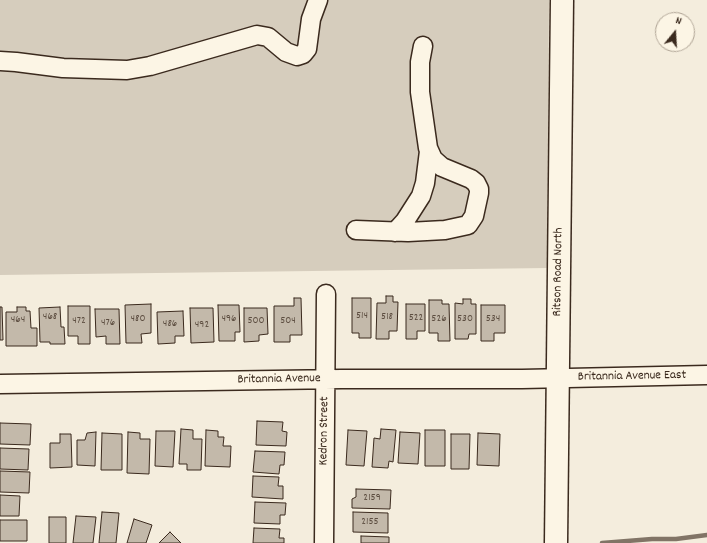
<!DOCTYPE html>
<style>
body{margin:0}
#map{position:relative;width:707px;height:543px;overflow:hidden;background:#f4eddd;font-family:Dekko,sans-serif}
canvas{display:block}
.north{position:absolute;left:655px;top:12px;width:40px;height:40px;box-sizing:border-box;background:#fcf5e5;border:1px solid #afa495;border-radius:50%;rotate:18deg;font-size:11px;font-weight:700;line-height:16px;text-align:center;color:#3b2a1e}
.north::after{content:'';display:block;margin:auto;width:14px;height:18px;background:#3b2a1e;clip-path:polygon(50% 0,100% 100%,50% 72%,0 100%)}
</style>
<div id="map">
<canvas width="707" height="543"></canvas>
<div class="north">N</div>
</div>
<script>
const g = document.querySelector('canvas').getContext('2d');
g.lineJoin = 'round';
function fillPath(path, color) { g.fillStyle = color; g.fill(path, 'evenodd'); }
const shape = rows => new Path2D(rows.map(r => 'M' + r).join(''));
function strokePath(path, color, width, dash) { g.strokeStyle = color; g.lineWidth = width; g.lineCap = dash ? 'butt' : 'round'; g.setLineDash(dash || []); g.stroke(path); }
function label(font, color, halo, rows, align = 'center') {
  g.font = font + ' Dekko,sans-serif'; g.lineWidth = 4; g.setLineDash([]); g.textBaseline = 'middle'; g.strokeStyle = halo; g.fillStyle = color; for (const [text, x, y, turn = 0] of rows) {
    g.save(); g.translate(x, y); g.rotate((+turn || 0) * Math.PI / 180); g.textAlign = isNaN(turn) ? turn : align; if (halo) g.strokeText(text, 0, 0); g.fillText(text, 0, 0); g.restore();
  }
}
const green = shape([
 [0,0,549,0,547,268,0,275]
]);
const stream = shape([
 [602,543,652,539,676,539,707,535]
]);
const building = shape([
 [386,296,393,296,393,302,398,302,397,331,389,331,389,339,376,339,377,303,386,303,386,296],
 [294,298,301,298,302,335,290,335,290,342,274,342,274,306,294,306,294,298],
 [352,298,371,298,371,338,359,338,359,333,352,333,352,298],
 [463,299,471,299,471,304,476,304,476,334,469,334,468,339,455,339,455,303,463,304,463,299],
 [429,300,442,300,442,304,449,304,450,341,438,341,438,333,429,333,429,300],
 [151,304,151,333,141,334,142,343,126,343,125,305,151,304],
 [406,304,425,304,425,331,417,331,417,339,406,339,406,304],
 [218,305,239,305,240,332,235,332,235,341,219,341,218,305],
 [481,305,505,305,505,333,494,333,494,341,481,341,481,305],
 [68,306,90,306,90,344,78,344,78,336,68,336,68,306],
 [0,307,2,307,3,340,0,340,0,307],
 [17,307,26,307,26,311,30,311,31,328,37,328,37,346,6,346,6,312,17,312,17,307],
 [60,307,61,327,64,327,65,344,50,344,50,342,40,342,39,308,60,307],
 [190,308,213,308,214,342,191,343,190,308],
 [244,308,267,308,268,334,259,335,259,341,244,342,244,308],
 [95,309,119,309,120,344,106,344,106,336,96,337,95,309],
 [183,311,184,336,175,336,175,343,158,344,157,312,183,311],
 [257,421,283,422,282,431,287,432,286,446,256,445,257,421],
 [0,423,31,424,30,445,0,444,0,423],
 [181,429,193,430,193,439,202,439,201,470,187,470,187,464,179,464,181,429],
 [381,429,396,430,393,462,389,461,388,468,372,467,374,438,380,439,381,429],
 [206,430,218,431,218,437,224,437,223,446,231,446,230,467,205,466,206,430],
 [348,430,367,431,364,466,346,465,348,430],
 [425,430,445,430,445,466,425,466,425,430],
 [156,431,175,431,173,467,155,466,156,431],
 [96,432,95,466,77,465,77,440,85,440,87,433,96,432],
 [128,432,140,433,140,439,150,439,149,474,127,473,128,432],
 [400,432,420,433,418,464,398,463,400,432],
 [102,433,122,434,122,470,101,470,102,433],
 [478,433,500,434,499,466,477,465,478,433],
 [60,434,71,434,72,467,50,468,50,443,60,443,60,434],
 [451,434,470,434,469,469,451,469,451,434],
 [0,448,29,449,28,470,0,469,0,448],
 [255,451,285,452,284,465,280,465,279,474,253,472,255,451],
 [0,471,30,472,29,493,0,492,0,471],
 [253,476,279,477,278,486,283,486,283,499,252,497,253,476],
 [356,489,391,490,390,509,352,508,352,499,356,497,356,489],
 [0,495,20,496,19,516,0,516,0,495],
 [255,502,286,503,285,515,280,515,280,524,254,523,255,502],
 [102,512,119,513,116,543,99,543,102,512],
 [353,512,388,513,388,533,353,532,353,512],
 [76,516,96,517,93,543,73,543,76,516],
 [49,517,66,517,66,543,49,543,49,517],
 [134,519,152,525,146,543,127,543,134,519],
 [0,520,27,520,27,541,0,541,0,520],
 [254,528,280,529,279,538,284,538,284,543,253,543,254,528],
 [170,532,181,543,159,543,170,532],
 [361,536,389,537,389,543,361,543,361,536]
]);
const minor = shape([
 [0,61,16,62,63,68,127,70,150,66,257,35,268,37,286,52,297,56,303,54,307,49,311,19,318,0],
 [356,230,408,232,445,230,468,225,474,216,479,193,479,189,476,183,471,179,442,167,433,159,428,148,420,92,420,62,423,46],
 [395,232,405,221,421,196,425,183,429,151],
 [0,384,342,379,522,379,707,375],
 [324,543,326,294]
]);
const major = shape([
 [556,543,562,0]
]);
const numberNames = [
 ["514",362,316],
 ["468",50,317],
 ["518",387,317],
 ["522",416,318],
 ["480",138,319],
 ["496",229,319],
 ["526",439,319],
 ["530",465,319],
 ["534",493,319],
 ["464",18,320],
 ["472",79,321],
 ["500",256,321],
 ["504",288,321],
 ["476",108,323],
 ["486",170,324],
 ["492",202,325],
 ["2159",372,498],
 ["2155",370,522]
];
const streetNames = [
 ["Ritson Road North",559,272,-89],
 ["Britannia Avenue East",632,377,-1],
 ["Britannia Avenue",279,380,-1],
 ["Kedron Street",325,431,-89]
];
fillPath(green, '#d6cdbd');
strokePath(stream, '#817466', 4.5);
fillPath(building, '#c3b9aa');
strokePath(building, '#3b2a1e', 1);
strokePath(minor, '#3b2a1e', 21);
strokePath(major, '#3b2a1e', 25);
strokePath(minor, '#fcf5e5', 18);
strokePath(major, '#fcf5e5', 22);
label('11px', '#5d4e41', null, numberNames);
label('13px', '#3b2a1e', '#fcf5e5', streetNames);
</script>
